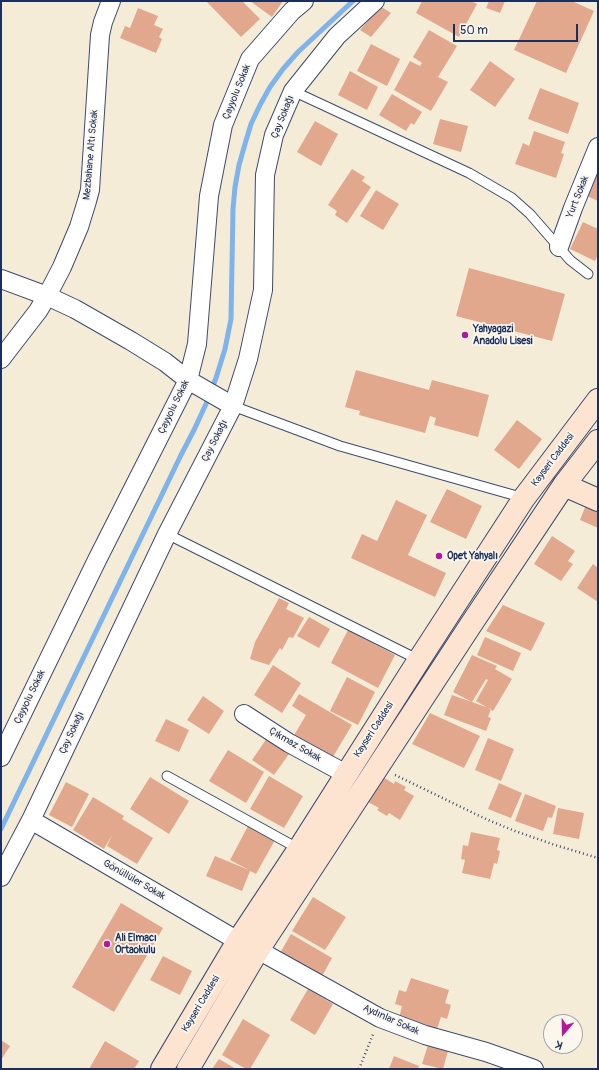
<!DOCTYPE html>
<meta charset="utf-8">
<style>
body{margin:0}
#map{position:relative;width:599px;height:1070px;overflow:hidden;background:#f5ecd7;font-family:Pangolin,sans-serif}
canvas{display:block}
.frame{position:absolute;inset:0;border:2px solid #1b2f5e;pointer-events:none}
.north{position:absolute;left:543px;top:1014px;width:40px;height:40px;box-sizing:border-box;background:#fbf7ec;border:1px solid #a1a7b3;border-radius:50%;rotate:200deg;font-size:11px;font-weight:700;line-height:16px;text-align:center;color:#1b2f5e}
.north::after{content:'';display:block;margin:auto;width:14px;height:18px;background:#b5179e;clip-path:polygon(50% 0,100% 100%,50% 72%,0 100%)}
.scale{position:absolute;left:453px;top:24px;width:125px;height:18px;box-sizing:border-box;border:2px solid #1b2f5e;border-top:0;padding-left:5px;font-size:12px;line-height:14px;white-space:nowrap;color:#1b2f5e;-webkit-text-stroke:3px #fbf7ec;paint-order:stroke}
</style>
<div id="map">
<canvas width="599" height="1070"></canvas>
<div class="frame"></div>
<div class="north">K</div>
<div class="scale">50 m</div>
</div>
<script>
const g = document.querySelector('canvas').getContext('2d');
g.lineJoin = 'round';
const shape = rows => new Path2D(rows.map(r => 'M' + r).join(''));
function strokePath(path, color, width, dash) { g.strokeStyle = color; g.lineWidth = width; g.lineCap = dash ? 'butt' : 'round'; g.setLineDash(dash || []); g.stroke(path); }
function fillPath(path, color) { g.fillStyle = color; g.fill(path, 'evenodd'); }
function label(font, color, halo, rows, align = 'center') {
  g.font = font + ' Pangolin,sans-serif'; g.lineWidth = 3.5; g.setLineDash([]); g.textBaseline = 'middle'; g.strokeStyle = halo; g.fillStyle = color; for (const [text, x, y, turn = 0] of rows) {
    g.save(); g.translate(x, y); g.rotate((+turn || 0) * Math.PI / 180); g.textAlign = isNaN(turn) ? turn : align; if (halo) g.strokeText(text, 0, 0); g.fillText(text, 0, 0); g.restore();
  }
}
const stream = shape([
 [1,829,181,455,194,430,206,404,216,378,225,349,231,319,233,209,235,187,239,165,245,144,251,124,260,105,270,87,283,69,298,52,353,1]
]);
const building = shape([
 [206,1,242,1,260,19,241,37],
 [250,1,283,1,272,17],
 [422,1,471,1,477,4,459,37,416,13],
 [489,1,505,1,500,13,486,8],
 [537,1,572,1,594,11,566,73,514,50],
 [380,6,391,13,371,37,360,30],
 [138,8,158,16,154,25,163,29,159,37,162,39,156,53,120,38,125,26,130,28],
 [429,30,457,46,438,77,448,82,431,111,394,90,410,61,420,66,422,63,413,57],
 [371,44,400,59,387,86,357,71],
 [490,61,515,79,495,107,470,90],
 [350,71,378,87,367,110,338,95],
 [540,88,579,103,568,134,528,119],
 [392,94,422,112,414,125,411,123,406,131,379,115],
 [440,119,468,126,461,152,433,144],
 [315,121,338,134,321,166,297,152],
 [534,131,565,142,561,153,564,154,556,178,515,164,523,143,529,146],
 [352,169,365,177,362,181,371,187,347,223,335,215,337,211,328,205],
 [598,169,598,201,587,196],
 [376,190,399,204,383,230,360,216],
 [583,222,598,229,598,255,595,261,570,249],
 [469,268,565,294,552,341,456,316],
 [356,370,429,390,432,380,489,395,478,437,434,425,436,418,430,416,425,433,359,415,360,411,345,407],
 [517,420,542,439,519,469,494,450],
 [447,489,482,506,466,539,430,522],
 [396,500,427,515,408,555,446,573,435,597,351,558,362,534,377,541],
 [586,505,598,511,598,528,580,520],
 [552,536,575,551,568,561,573,564,561,581,534,564],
 [593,564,598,568,598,602,577,588],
 [279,598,289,603,286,609,304,618,293,638,289,637,282,650,280,648,269,665,250,659,255,642],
 [503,605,545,623,531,651,486,631],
 [309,617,330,629,319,648,297,636],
 [348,630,395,655,378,688,331,663],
 [485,637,521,653,513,671,477,655],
 [472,655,497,666,495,669,512,679,493,711,476,701,488,680,486,679,472,702,491,709,488,717,491,718,486,731,444,715,452,695,472,702,453,692],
 [273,665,301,683,282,713,254,695],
 [347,677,375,692,358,725,330,711],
 [299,694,352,725,331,760,293,737,306,715,292,706],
 [203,696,224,711,209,734,187,720],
 [430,713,480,736,464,768,412,744],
 [166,719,189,730,179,752,155,741],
 [267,738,289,754,274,775,252,760],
 [488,738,514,749,501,781,475,770],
 [228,750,264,772,246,803,209,781],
 [269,776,303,796,284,828,250,809],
 [150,777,189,801,169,834,130,809],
 [383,777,394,784,395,781,406,787,404,790,414,796,400,820,389,813,387,816,377,810,379,808,368,802],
 [66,782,89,794,72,827,49,815],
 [499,783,522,793,511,818,488,809],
 [525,794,556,806,552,818,548,817,543,831,515,821],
 [93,797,124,816,122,819,153,838,137,864,107,846,112,835,104,849,73,830],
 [558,808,584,813,579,839,553,834],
 [248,826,275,840,256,874,250,871,242,891,206,876,215,856,249,870,230,860],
 [471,832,500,838,497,850,500,851,497,864,494,863,490,879,462,873,465,860,461,859,463,845,468,846],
 [313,897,346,917,325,950,292,931],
 [121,903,163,928,114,1012,72,987],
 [291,934,332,958,321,978,280,953],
 [163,956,192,971,180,995,150,980],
 [411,978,449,990,445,1003,451,1005,447,1019,441,1017,437,1029,399,1018,402,1006,395,1004,399,990,406,992],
 [308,989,333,1004,315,1035,290,1020],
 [243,1019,270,1035,250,1069,246,1069,222,1055],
 [1,1040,10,1046,1,1060],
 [105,1041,139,1061,134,1069,89,1069],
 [428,1045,448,1051,443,1069,422,1064],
 [394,1056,419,1066,418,1069,389,1069],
 [219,1059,236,1069,212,1069]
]);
const path = shape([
 [395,775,488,820,515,831,555,845,598,858],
 [359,1069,374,1032]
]);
const lane = shape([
 [293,91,469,173,512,198,530,214,570,260,588,274],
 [233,406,340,446,524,498],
 [167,534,419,660],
 [167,776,299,849]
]);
const street = shape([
 [559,247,573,208,598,147],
 [1,279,47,296,75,309,131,341,165,362,188,380,233,406],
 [1,359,38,311,47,296,62,267,79,227,87,201,90,190,100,35,103,22,111,1],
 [244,714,289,743,346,774],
 [1,757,97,560,188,380,197,344,209,196,223,125,250,59,292,11,304,1],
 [31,820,238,941],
 [1,877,31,820,167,534,233,406,248,359,263,290,265,175,274,135,293,91,337,36,375,1],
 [258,950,380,1018,425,1035,486,1052,534,1069]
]);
const secondary = shape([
 [564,485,598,500],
 [162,1069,238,941,299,849,419,660,524,498,598,400],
 [188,1069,258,950,470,626,564,485,598,441]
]);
const markers = [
 [465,335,4,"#b5179e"],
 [439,556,4,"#b5179e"],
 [107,944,4,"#b5179e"]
];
const streetNames = [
 ["Çayyolu Sokak",237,92,-68],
 ["Çay Sokağı",283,117,-68],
 ["Mezbahane Altı Sokak",91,155,-85],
 ["Yurt Sokak",578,197,-68],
 ["Çayyolu Sokak",174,407,-64],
 ["Çay Sokağı",215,441,-63],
 ["Kayseri Caddesi",553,460,-53],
 ["Çayyolu Sokak",30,697,-64],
 ["Kayseri Caddesi",374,730,-57],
 ["Çay Sokağı",72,733,-65],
 ["Çıkmaz Sokak",295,745,30],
 ["Gönüllüler Sokak",134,880,30],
 ["Kayseri Caddesi",201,1004,-59],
 ["Aydınlar Sokak",391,1020,24]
];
const poiNames = [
 ["Yahyagazi",473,329],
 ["Anadolu Lisesi",473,341],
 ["Opet Yahyalı",447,556],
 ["Ali Elmacı",115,938],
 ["Ortaokulu",115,950]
];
strokePath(stream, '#7eb3ec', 5);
fillPath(building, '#e1a88e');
strokePath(lane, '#3c4b70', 11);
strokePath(street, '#3c4b70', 20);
strokePath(secondary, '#3c4b70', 24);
strokePath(path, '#3c4b70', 2.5, [1, 3]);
strokePath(lane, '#fff', 9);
strokePath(street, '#fff', 18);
strokePath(secondary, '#fde4d0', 22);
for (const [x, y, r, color] of markers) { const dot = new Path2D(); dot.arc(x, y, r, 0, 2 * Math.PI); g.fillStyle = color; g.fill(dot); strokePath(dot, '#fbf7ec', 1.5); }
label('10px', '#1b2f5e', '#fbf7ec', streetNames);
label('bold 10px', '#1b2f5e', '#fbf7ec', poiNames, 'left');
</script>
